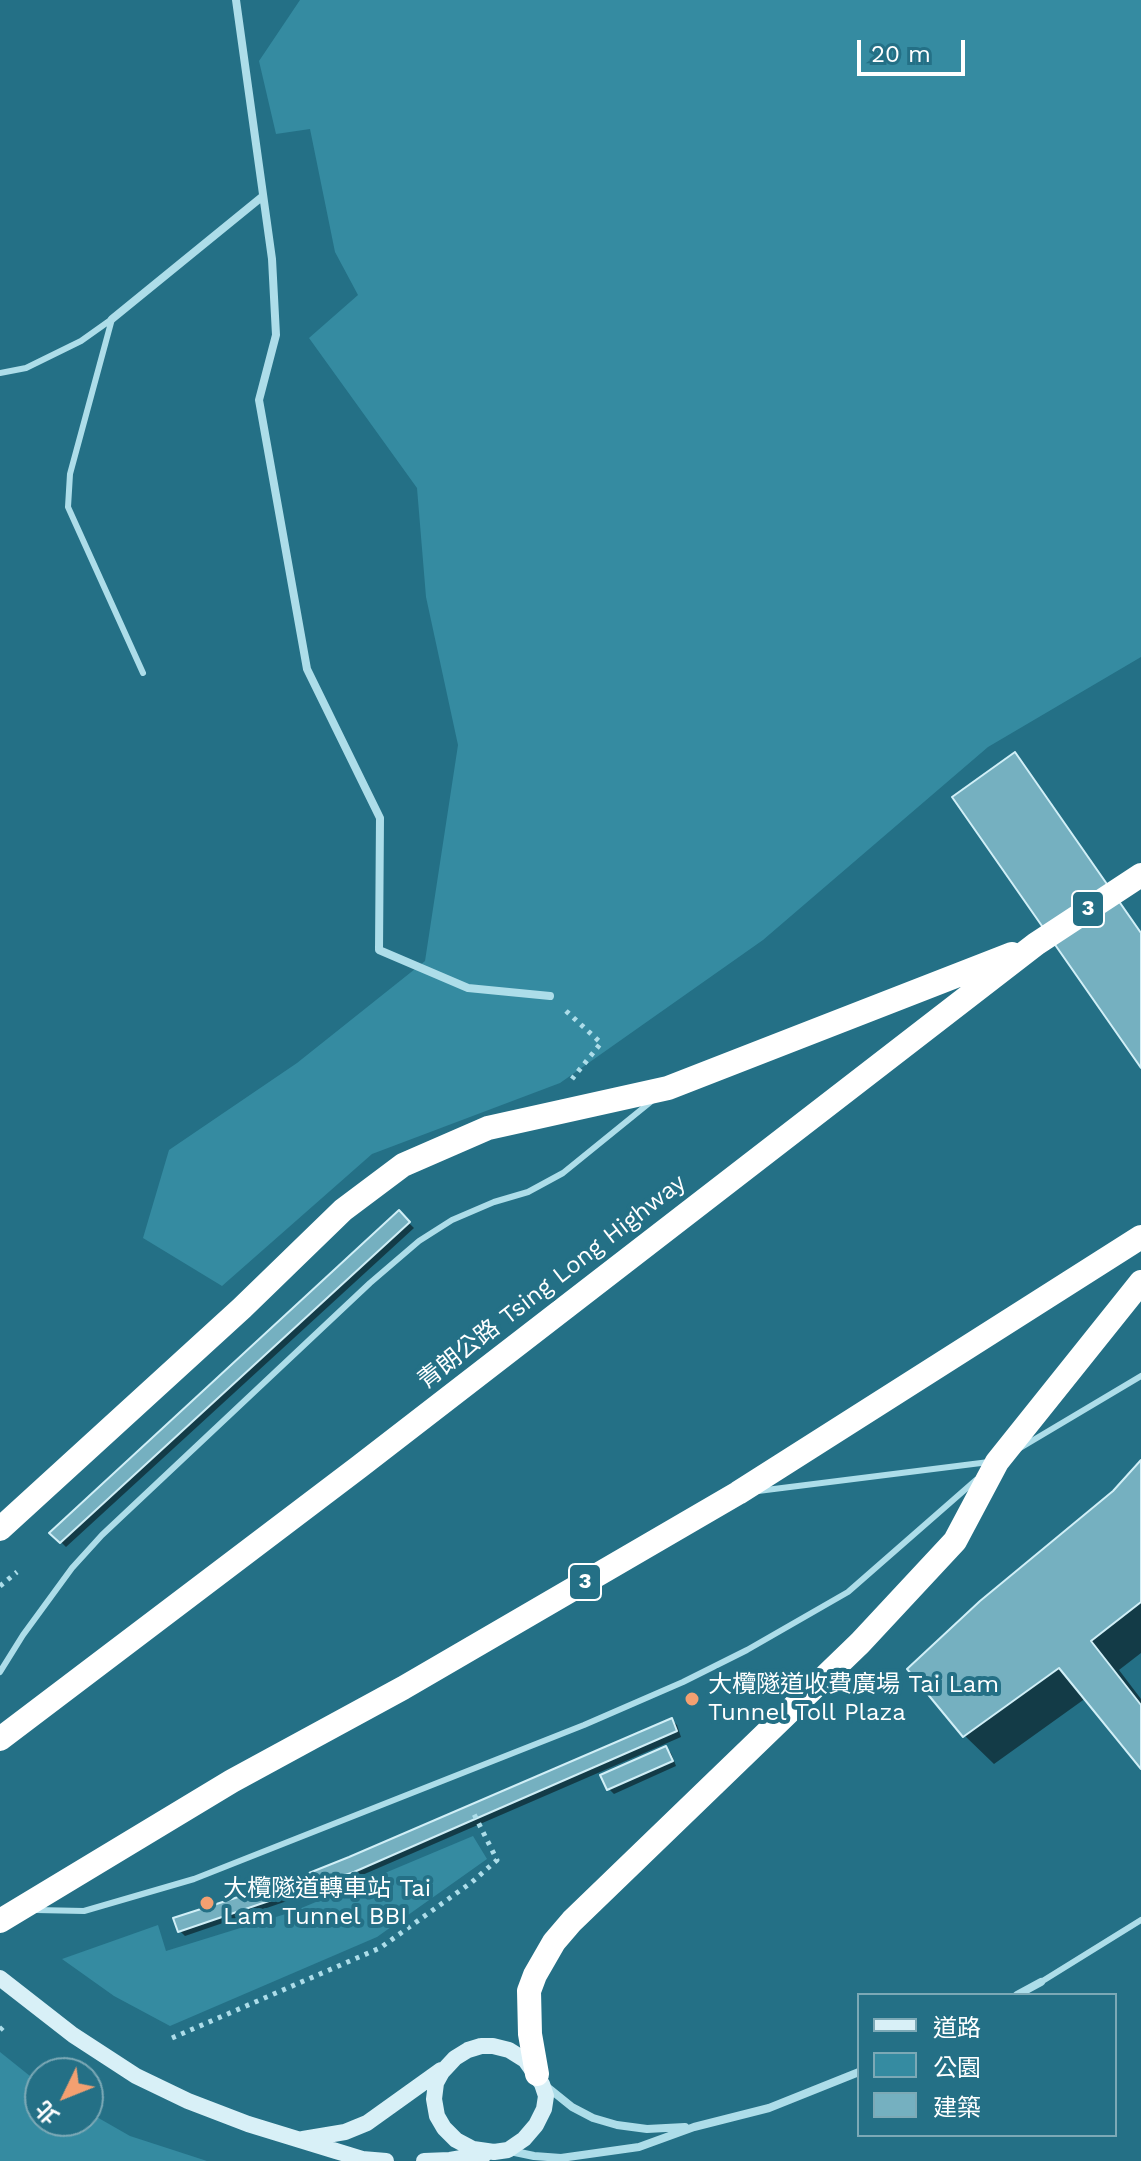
<!DOCTYPE html>
<meta charset="utf-8">
<style>
body{margin:0}
#map{position:relative;width:1141px;height:2161px;overflow:hidden;background:#247086;font-family:"Work Sans","Noto Sans TC",sans-serif}
canvas{display:block}
.legend{position:absolute;left:857px;top:1993px;width:260px;height:144px;box-sizing:border-box;background:#247086;border:2px solid #7ca9b6;margin:0;padding:10px 14px;list-style:none;font-size:24px;color:#fff}
.legend li{display:flex;align-items:center;gap:16px;height:40px}
.legend b{width:40px;border:2px solid #7ca9b6}
.north{position:absolute;left:24px;top:2057px;width:80px;height:80px;box-sizing:border-box;background:#247086;border:2px solid #7ca9b6;border-radius:50%;rotate:227deg;font-size:22px;font-weight:700;line-height:32px;text-align:center;color:#fff}
.north::after{content:'';display:block;margin:auto;width:28px;height:36px;background:#f3a071;clip-path:polygon(50% 0,100% 100%,50% 72%,0 100%)}
.scale{position:absolute;left:857px;top:40px;width:108px;height:36px;box-sizing:border-box;border:4px solid #fff;border-top:0;padding-left:10px;font-size:24px;line-height:28px;white-space:nowrap;color:#fff;-webkit-text-stroke:6px #247086;paint-order:stroke}
</style>
<div id="map">
<canvas width="1141" height="2161"></canvas>
<ul class="legend">
<li><b style="height:10px;background:#d8f0f7"></b>道路</li>
<li><b style="height:22px;background:#358ba1"></b>公園</li>
<li><b style="height:22px;background:#75b0c0"></b>建築</li>
</ul>
<div class="north">北</div>
<div class="scale">20 m</div>
</div>
<script>
const g = document.querySelector('canvas').getContext('2d');
g.lineJoin = 'round';
function fillPath(path, color) { g.fillStyle = color; g.fill(path, 'evenodd'); }
const shape = rows => new Path2D(rows.map(r => 'M' + r).join(''));
function strokePath(path, color, width, dash) { g.strokeStyle = color; g.lineWidth = width; g.lineCap = dash ? 'butt' : 'round'; g.setLineDash(dash || []); g.stroke(path); }
function label(font, color, halo, rows, align = 'center') {
  g.font = font + ' "Work Sans","Noto Sans TC",sans-serif'; g.lineWidth = 8; g.setLineDash([]); g.textBaseline = 'middle'; g.strokeStyle = halo; g.fillStyle = color; for (const [text, x, y, turn = 0] of rows) {
    g.save(); g.translate(x, y); g.rotate((+turn || 0) * Math.PI / 180); g.textAlign = isNaN(turn) ? turn : align; if (halo) g.strokeText(text, 0, 0); g.fillText(text, 0, 0); g.restore();
  }
}
const green = shape([
 [300,0,1141,0,1141,657,988,747,763,940,560,1083,372,1154,222,1286,143,1238,169,1150,297,1063,425,961,458,745,426,597,417,488,309,338,358,295,335,252,310,129,276,134,259,61],
 [473,1836,487,1859,377,1937,170,2026,114,1996,62,1959,158,1925,166,1951,292,1912],
 [0,2052,40,2084,40,2121,88,2121,88,2112,130,2136,207,2161,0,2161]
]);
const shadow = shape([
 [399,1213,414,1228,66,1547,52,1533],
 [1141,1463,1141,1653,1119,1670,1141,1699,1141,1766,1086,1698,994,1764,965,1736,1115,1492],
 [672,1720,677,1725,681,1737,360,1876,185,1936,180,1931],
 [666,1748,671,1753,676,1766,614,1794,609,1789]
]);
const building = shape([
 [1015,752,1141,933,1141,1068,952,797,1015,752],
 [399,1210,410,1222,60,1543,49,1533,399,1210],
 [1141,1460,1141,1602,1091,1641,1141,1705,1141,1769,1059,1668,963,1737,907,1669,980,1601,1113,1491,1141,1460],
 [672,1718,677,1731,466,1823,354,1872,178,1932,173,1918,294,1879,349,1857,672,1718],
 [666,1746,673,1761,607,1790,600,1775,666,1746]
]);
const path = shape([
 [566,1011,601,1043,572,1079],
 [0,1586,17,1572],
 [0,2030,4,2026],
 [172,2038,380,1948,472,1882,497,1860,474,1814]
]);
const service = shape([
 [112,319,70,474,68,507,143,673],
 [0,373,26,368,81,341,112,319],
 [1020,1448,1141,1376],
 [758,1491,989,1462],
 [0,1672,23,1635,72,1568,102,1535,370,1283,419,1241,452,1220,494,1202,528,1192,563,1173,653,1100],
 [36,1910,84,1911,194,1879,584,1725,683,1682,747,1650,848,1592,976,1480],
 [1041,1982,1141,1920]
]);
const minor = shape([
 [236,0,272,259,276,335,259,400,307,669,380,818,379,950,468,988,550,996],
 [112,319,263,196],
 [1017,1995,1041,1982],
 [546,2086,572,2107,593,2118,617,2125,647,2129,685,2127],
 [510,2151,534,2156,561,2158,639,2147,694,2127,769,2108,859,2072]
]);
const secondary = shape([
 [0,1978,73,2035,136,2076,188,2101,248,2124,336,2151,362,2159,386,2161],
 [481,2046,493,2046,509,2050,525,2060,542,2084,546,2096,544,2109,536,2125,524,2139,508,2150,494,2152,473,2149,456,2140,444,2128,437,2116,434,2099,436,2083,442,2072,455,2058,468,2050,481,2046],
 [303,2139,345,2132,367,2123,441,2070],
 [424,2161,450,2160,485,2154]
]);
const motorway = shape([
 [0,1529,242,1308,343,1210,403,1165,488,1128,668,1088,1012,954],
 [0,1739,359,1467,1036,944,1141,875],
 [0,1921,232,1781,403,1688,738,1493,1141,1237],
 [537,2074,530,2034,529,1991,535,1975,554,1942,572,1921,860,1643,955,1541,997,1462,1141,1282]
]);
const markers = [
 [692,1699,8,"#f3a071"],
 [207,1903,8,"#f3a071"]
];
const shields = [
 [1088,909,32],
 [585,1582,32]
];
const shieldNames = [
 ["3",1088,909],
 ["3",585,1582]
];
const streetNames = [
 ["青朗公路 Tsing Long Highway",552,1282,-38]
];
const poiNames = [
 ["大欖隧道收費廣場 Tai Lam",708,1685],
 ["Tunnel Toll Plaza",708,1713],
 ["大欖隧道轉車站 Tai",223,1889],
 ["Lam Tunnel BBI",223,1917]
];
fillPath(green, '#358ba1');
fillPath(shadow, '#0007');
fillPath(building, '#75b0c0');
strokePath(building, '#d1eff7', 2);
strokePath(path, '#addde9', 5, [4, 6]);
strokePath(service, '#addde9', 6);
strokePath(minor, '#addde9', 8);
strokePath(secondary, '#d8f0f7', 16);
strokePath(motorway, '#fff', 24);
for (const [x, y, r, color] of markers) { const dot = new Path2D(); dot.arc(x, y, r, 0, 2 * Math.PI); g.fillStyle = color; g.fill(dot); strokePath(dot, '#247086', 3); }
for (const [x, y, w] of shields) { const box = new Path2D(); box.roundRect(x - w / 2, y - 18, w, 36, 6); g.fillStyle = '#247086'; g.fill(box); strokePath(box, '#fff', 2); }
label('bold 22px', '#fff', null, shieldNames);
label('24px', '#fff', '#247086', streetNames);
label('24px', '#fff', '#247086', poiNames, 'left');
</script>
